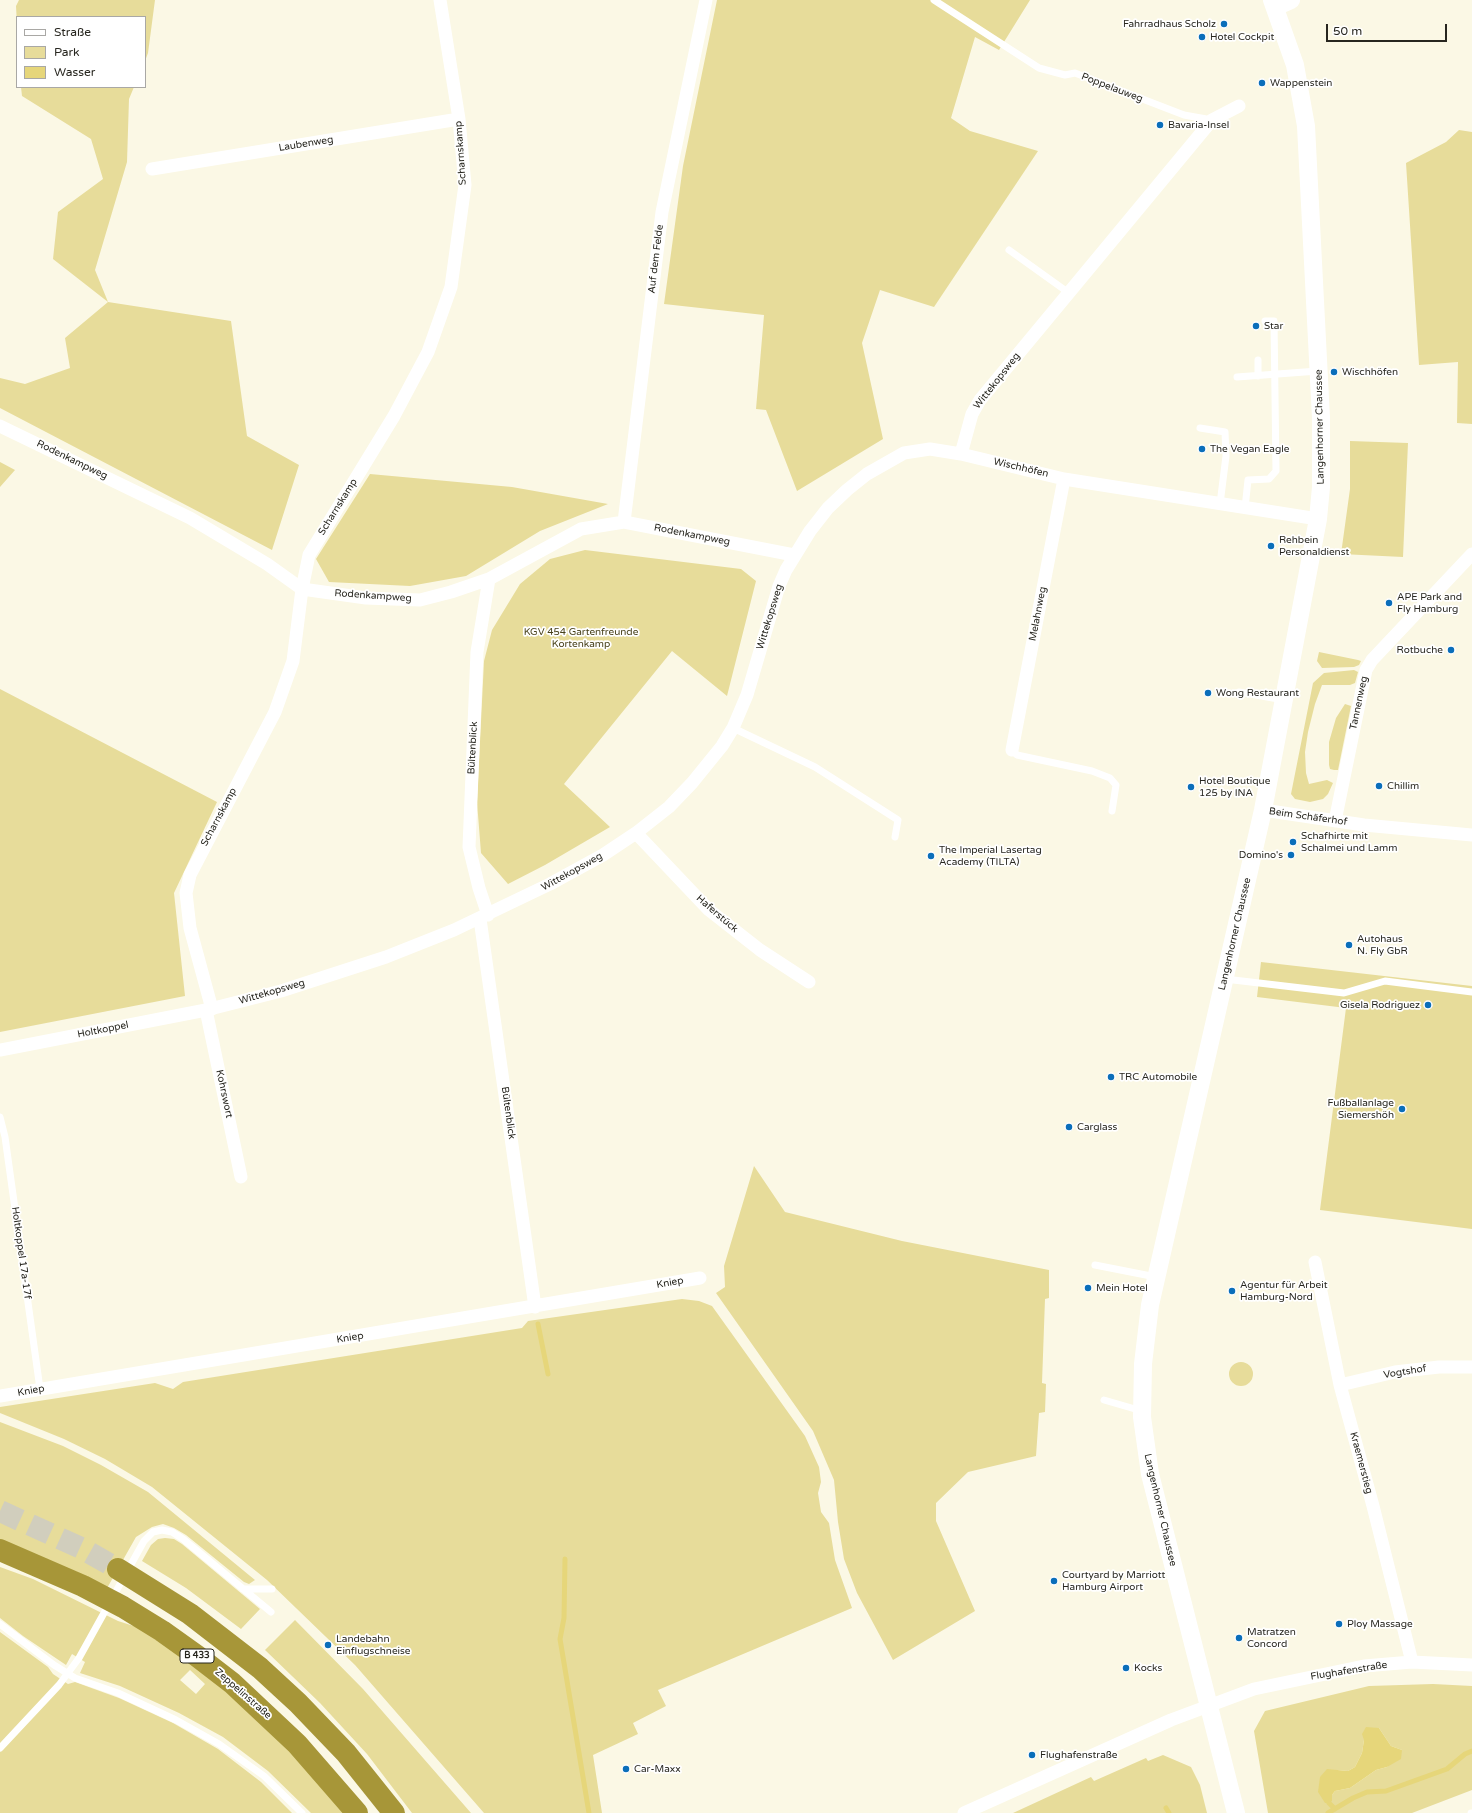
<!DOCTYPE html>
<meta charset="utf-8">
<style>
body{margin:0}
#map{position:relative;width:1472px;height:1813px;overflow:hidden;background:#fbf8e5;font-family:"Varela Round",sans-serif}
canvas{display:block}
.legend{position:absolute;left:16px;top:16px;width:130px;height:72px;box-sizing:border-box;background:#fff;border:1px solid #a9a8a5;margin:0;padding:5px 7px;list-style:none;font-size:12px;color:#27261f}
.legend li{display:flex;align-items:center;gap:8px;height:20px}
.legend b{width:20px;border:1px solid #a9a8a5}
.scale{position:absolute;left:1326px;top:24px;width:121px;height:18px;box-sizing:border-box;border:2px solid #27261f;border-top:0;padding-left:5px;font-size:12px;line-height:14px;white-space:nowrap;color:#27261f;-webkit-text-stroke:3px #fff;paint-order:stroke}
</style>
<div id="map">
<canvas width="1472" height="1813"></canvas>
<ul class="legend">
<li><b style="height:5px;background:#fff"></b>Straße</li>
<li><b style="height:11px;background:#e7dc9a"></b>Park</li>
<li><b style="height:11px;background:#e6d67a"></b>Wasser</li>
</ul>
<div class="scale">50 m</div>
</div>
<script>
const g = document.querySelector('canvas').getContext('2d');
g.lineJoin = 'round';
function fillPath(path, color) { g.fillStyle = color; g.fill(path, 'evenodd'); }
const shape = rows => new Path2D(rows.map(r => 'M' + r).join(''));
function strokePath(path, color, width, dash) { g.strokeStyle = color; g.lineWidth = width; g.lineCap = dash ? 'butt' : 'round'; g.setLineDash(dash || []); g.stroke(path); }
function label(font, color, halo, rows, align = 'center') {
  g.font = font + ' "Varela Round",sans-serif'; g.lineWidth = 3.5; g.setLineDash([]); g.textBaseline = 'middle'; g.strokeStyle = halo; g.fillStyle = color; for (const [text, x, y, turn = 0] of rows) {
    g.save(); g.translate(x, y); g.rotate((+turn || 0) * Math.PI / 180); g.textAlign = isNaN(turn) ? turn : align; if (halo) g.strokeText(text, 0, 0); g.fillText(text, 0, 0); g.restore();
  }
}
const green = shape([
 [19,0,155,0,148,53,145,61,145,17,17,17,17,25,16,6],
 [717,0,1030,0,999,50,975,37,951,118,970,131,1038,151,934,307,880,290,862,343,883,439,797,491,766,410,756,409,764,315,664,304,683,166],
 [21,87,134,87,129,99,127,162,95,270,108,302,231,321,247,436,299,465,272,550,0,408,0,378,25,384,70,368,65,338,108,302,53,259,58,212,103,179,91,139,22,96],
 [1459,130,1472,132,1472,424,1457,423,1458,362,1419,365,1406,163,1446,142],
 [1350,441,1408,443,1403,557,1341,554,1350,489],
 [0,462,15,470,0,487],
 [370,474,512,487,608,504,540,531,466,576,410,586,329,582,316,559],
 [585,550,741,569,756,581,727,696,672,651,564,784,610,827,545,865,508,884,481,853,477,802,484,661,492,630,520,584,550,559],
 [1319,652,1358,660,1361,661,1359,665,1354,667,1322,668,1317,661],
 [1354,670,1358,672,1355,683,1350,685,1322,685,1315,704,1308,732,1305,752,1306,773,1309,784,1327,780,1333,783,1328,794,1323,799,1310,802,1295,799,1291,794,1313,683,1324,673],
 [0,689,217,802,174,893,185,996,0,1032],
 [1345,704,1351,706,1338,770,1334,770,1330,769,1329,765,1329,742,1336,718],
 [1261,962,1472,986,1472,1229,1320,1210,1346,1008,1257,997],
 [754,1166,785,1212,902,1241,1049,1270,1049,1298,1045,1299,1042,1383,1046,1384,1045,1412,1039,1413,1036,1456,968,1472,936,1503,936,1521,975,1611,893,1660,857,1593,844,1559,838,1522,834,1480,813,1431,716,1293,725,1287,724,1266],
 [682,1299,699,1301,712,1306,805,1436,819,1467,821,1482,818,1493,821,1512,829,1523,835,1560,852,1608,658,1690,666,1706,633,1723,638,1734,593,1755,602,1813,484,1813,355,1665,267,1580,152,1487,105,1459,64,1439,0,1413,0,1407,155,1383,173,1389,183,1382,522,1328,528,1321],
 '1229 1374a12 12 0 1 1 24 0a12 12 0 1 1-24 0Z',
 [0,1422,63,1446,101,1465,148,1492,255,1580,249,1584,244,1582,186,1535,174,1528,163,1524,152,1527,136,1537,106,1590,0,1540],
 [165,1538,174,1539,182,1544,260,1609,241,1629,186,1588,142,1561,151,1545,158,1539],
 [0,1567,33,1579,118,1621,143,1629,194,1664,281,1740,346,1813,311,1813,268,1771,223,1737,179,1713,120,1686,80,1673,85,1662,72,1654,66,1665,23,1636,0,1618],
 [190,1670,205,1684,196,1694,180,1680],
 [295,1620,363,1689,471,1813,412,1813,367,1754,320,1703,265,1650],
 [0,1632,48,1667,53,1674,68,1684,75,1682,119,1698,173,1723,218,1749,261,1782,292,1813,0,1813],
 [1433,1684,1472,1686,1472,1790,1412,1813,1268,1813,1254,1731,1265,1711,1369,1686],
 [1379,1728,1391,1746,1402,1750,1387,1767,1376,1770,1350,1788,1335,1791,1332,1795,1338,1770,1348,1771,1355,1767,1362,1753,1364,1740],
 [1163,1755,1191,1767,1200,1785,1207,1813,1013,1813,1091,1777,1094,1781,1146,1758,1148,1761]
]);
const water = shape([
 [1366,1727,1379,1728,1391,1746,1402,1750,1401,1759,1387,1767,1376,1770,1350,1788,1335,1791,1332,1795,1332,1801,1329,1803,1325,1803,1318,1792,1320,1777,1327,1769,1348,1771,1355,1767,1362,1753,1364,1740,1362,1734]
]);
const stream = shape([
 [538,1324,548,1374],
 [565,1559,564,1618,560,1639,589,1813],
 [1329,1803,1335,1809],
 [1166,1808,1169,1813],
 [1328,1813,1353,1798,1367,1792,1386,1791,1447,1769,1465,1754,1472,1751]
]);
const highwayTunnel = shape([
 [0,1511,81,1548,118,1569]
]);
const lane = shape([
 [934,0,1039,68,1065,75,1075,73,1184,115,1212,120],
 [1009,250,1069,293],
 [1258,360,1258,376],
 [1237,377,1318,371],
 [1200,428,1225,432,1226,456,1220,504],
 [1245,508,1248,480,1269,479,1276,471,1274,321,1265,321],
 [1239,692,1284,700],
 [733,728,815,767,898,820,895,837],
 [1012,750,1017,755,1092,771,1110,778,1116,785,1112,811],
 [1225,979,1344,993,1385,981,1472,992],
 [0,1117,5,1137,40,1389],
 [1095,1265,1156,1277],
 [1104,1400,1142,1411],
 [243,1589,272,1589],
 [0,1624,54,1665,75,1678,118,1693,176,1720,219,1744,264,1776,302,1813],
 [0,1748,59,1685,79,1658,144,1541,153,1532,162,1530,172,1532,183,1539,271,1612],
 [1471,1813,1472,1813]
]);
const street = shape([
 [152,169,459,119],
 [0,426,190,518,267,564,302,589,366,598,420,600,451,592,489,579,581,529,624,522,794,555],
 [961,454,1064,479,1318,519],
 [624,522,662,212,706,0],
 [1012,750,1064,479],
 [1263,810,1364,825,1472,835],
 [1335,821,1366,670,1372,660,1472,554],
 [636,833,709,910,760,950,809,982],
 [488,915,479,888,469,847,477,652,489,579],
 [480,919,535,1307],
 [212,1009,190,928,186,893,190,875,275,712,293,661,302,589,309,555,394,416,428,352,451,287,465,185,459,119,440,0],
 [206,1010,241,1177],
 [0,1050,206,1010,281,991,386,957,454,930,550,884,603,855,636,833,669,807,692,783,722,746,733,728,747,695,779,586,786,570,810,531,828,508,847,490,867,474,904,453,930,449,961,454,972,414,980,400,1212,120,1239,106],
 [1315,1262,1340,1385,1373,1506,1412,1662],
 [1340,1385,1395,1372,1439,1367,1472,1367],
 [0,1396,700,1278],
 [964,1813,1171,1720,1254,1689,1364,1666,1412,1662,1472,1665]
]);
const secondary = shape([
 [1275,7,1291,0],
 [1236,1813,1150,1474,1142,1417,1143,1364,1150,1305,1263,810,1318,519,1321,487,1321,418,1306,126,1295,65,1272,0]
]);
const highway = shape([
 [0,1550,83,1586,123,1607,162,1631,197,1656,232,1683,297,1744,357,1813],
 [118,1569,190,1614,260,1668,298,1703,346,1753,394,1813]
]);
const markers = [
 [1224,24,4,"#0a6eba"],
 [1202,37,4,"#0a6eba"],
 [1262,83,4,"#0a6eba"],
 [1160,125,4,"#0a6eba"],
 [1256,326,4,"#0a6eba"],
 [1334,372,4,"#0a6eba"],
 [1202,449,4,"#0a6eba"],
 [1271,546,4,"#0a6eba"],
 [1389,603,4,"#0a6eba"],
 [1451,650,4,"#0a6eba"],
 [1208,693,4,"#0a6eba"],
 [1379,786,4,"#0a6eba"],
 [1191,787,4,"#0a6eba"],
 [1293,842,4,"#0a6eba"],
 [1291,855,4,"#0a6eba"],
 [931,856,4,"#0a6eba"],
 [1349,945,4,"#0a6eba"],
 [1428,1005,4,"#0a6eba"],
 [1111,1077,4,"#0a6eba"],
 [1402,1109,4,"#0a6eba"],
 [1069,1127,4,"#0a6eba"],
 [1088,1288,4,"#0a6eba"],
 [1232,1291,4,"#0a6eba"],
 [1054,1581,4,"#0a6eba"],
 [1339,1624,4,"#0a6eba"],
 [1239,1638,4,"#0a6eba"],
 [328,1645,4,"#0a6eba"],
 [1126,1668,4,"#0a6eba"],
 [1032,1755,4,"#0a6eba"],
 [626,1769,4,"#0a6eba"]
];
const shields = [
 [197,1656,34]
];
const shieldNames = [
 ["B 433",197,1656]
];
const poiNames = [
 ["Fahrradhaus Scholz",1216,24,"right"],
 ["Hotel Cockpit",1210,37],
 ["Wappenstein",1270,83],
 ["Bavaria-Insel",1168,125],
 ["Star",1264,326],
 ["Wischhöfen",1342,372],
 ["The Vegan Eagle",1210,449],
 ["Rehbein",1279,540],
 ["Personaldienst",1279,552],
 ["APE Park and",1397,597],
 ["Fly Hamburg",1397,609],
 ["Rotbuche",1443,650,"right"],
 ["Wong Restaurant",1216,693],
 ["Hotel Boutique",1199,781],
 ["125 by INA",1199,793],
 ["Chillim",1387,786],
 ["Schafhirte mit",1301,836],
 ["Schalmei und Lamm",1301,848],
 ["The Imperial Lasertag",939,850],
 ["Academy (TILTA)",939,862],
 ["Domino's",1283,855,"right"],
 ["Autohaus",1357,939],
 ["N. Fly GbR",1357,951],
 ["Gisela Rodriguez",1420,1005,"right"],
 ["TRC Automobile",1119,1077],
 ["Fußballanlage",1394,1103,"right"],
 ["Siemershöh",1394,1115,"right"],
 ["Carglass",1077,1127],
 ["Agentur für Arbeit",1240,1285],
 ["Hamburg-Nord",1240,1297],
 ["Mein Hotel",1096,1288],
 ["Courtyard by Marriott",1062,1575],
 ["Hamburg Airport",1062,1587],
 ["Ploy Massage",1347,1624],
 ["Matratzen",1247,1632],
 ["Concord",1247,1644],
 ["Landebahn",336,1639],
 ["Einflugschneise",336,1651],
 ["Kocks",1134,1668],
 ["Flughafenstraße",1040,1755],
 ["Car-Maxx",634,1769]
];
const streetNames = [
 ["Poppelauweg",1112,88,21],
 ["Laubenweg",306,144,-9],
 ["Scharnskamp",461,153,-94],
 ["Auf dem Felde",656,259,-83],
 ["Wittekopsweg",997,381,-52],
 ["Langenhorner Chaussee",1320,427,-91],
 ["Rodenkampweg",72,460,26],
 ["Wischhöfen",1021,468,13],
 ["Scharnskamp",338,507,-58],
 ["Rodenkampweg",692,535,11],
 ["Rodenkampweg",373,596,4],
 ["Melahnweg",1038,614,-79],
 ["Wittekopsweg",770,617,-73],
 ["Tannenweg",1359,703,-78],
 ["Bültenblick",473,748,-87],
 ["Scharnskamp",219,817,-62],
 ["Beim Schäferhof",1308,817,8],
 ["Wittekopsweg",572,872,-29],
 ["Haferstück",717,914,41],
 ["Langenhorner Chaussee",1235,934,-77],
 ["Wittekopsweg",272,992,-16],
 ["Holtkoppel",103,1030,-11],
 ["Kohrswort",224,1094,78],
 ["Bültenblick",508,1113,82],
 ["Holtkoppel 17a-17f",21,1253,82],
 ["Kniep",670,1283,-10],
 ["Kniep",350,1338,-9],
 ["Vogtshof",1405,1372,-9],
 ["Kniep",31,1391,-10],
 ["Kraemerstieg",1361,1463,75],
 ["Langenhorner Chaussee",1160,1510,77],
 ["Flughafenstraße",1349,1671,-9],
 ["Zeppelinstraße",243,1694,41]
];
const parkNames = [
 ["KGV 454 Gartenfreunde",581,632],
 ["Kortenkamp",581,644]
];
fillPath(green, '#e7dc9a');
fillPath(water, '#e6d67a');
strokePath(stream, '#e6d67a', 5);
strokePath(highwayTunnel, '#d1cebd', 22, [22, 11]);
strokePath(lane, '#fff', 7);
strokePath(street, '#fff', 13);
strokePath(secondary, '#fff', 18);
strokePath(highway, '#a79638', 22);
for (const [x, y, r, color] of markers) { const dot = new Path2D(); dot.arc(x, y, r, 0, 2 * Math.PI); g.fillStyle = color; g.fill(dot); strokePath(dot, '#fff', 1.5); }
for (const [x, y, w] of shields) { const box = new Path2D(); box.roundRect(x - w / 2, y - 7, w, 14, 3); g.fillStyle = '#fff'; g.fill(box); strokePath(box, '#27261f', 1); }
label('bold 9px', '#27261f', null, shieldNames);
label('10px', '#27261f', '#fff', poiNames, 'left');
label('10px', '#27261f', '#fff', streetNames);
label('10px', '#474019', '#fff', parkNames);
</script>
